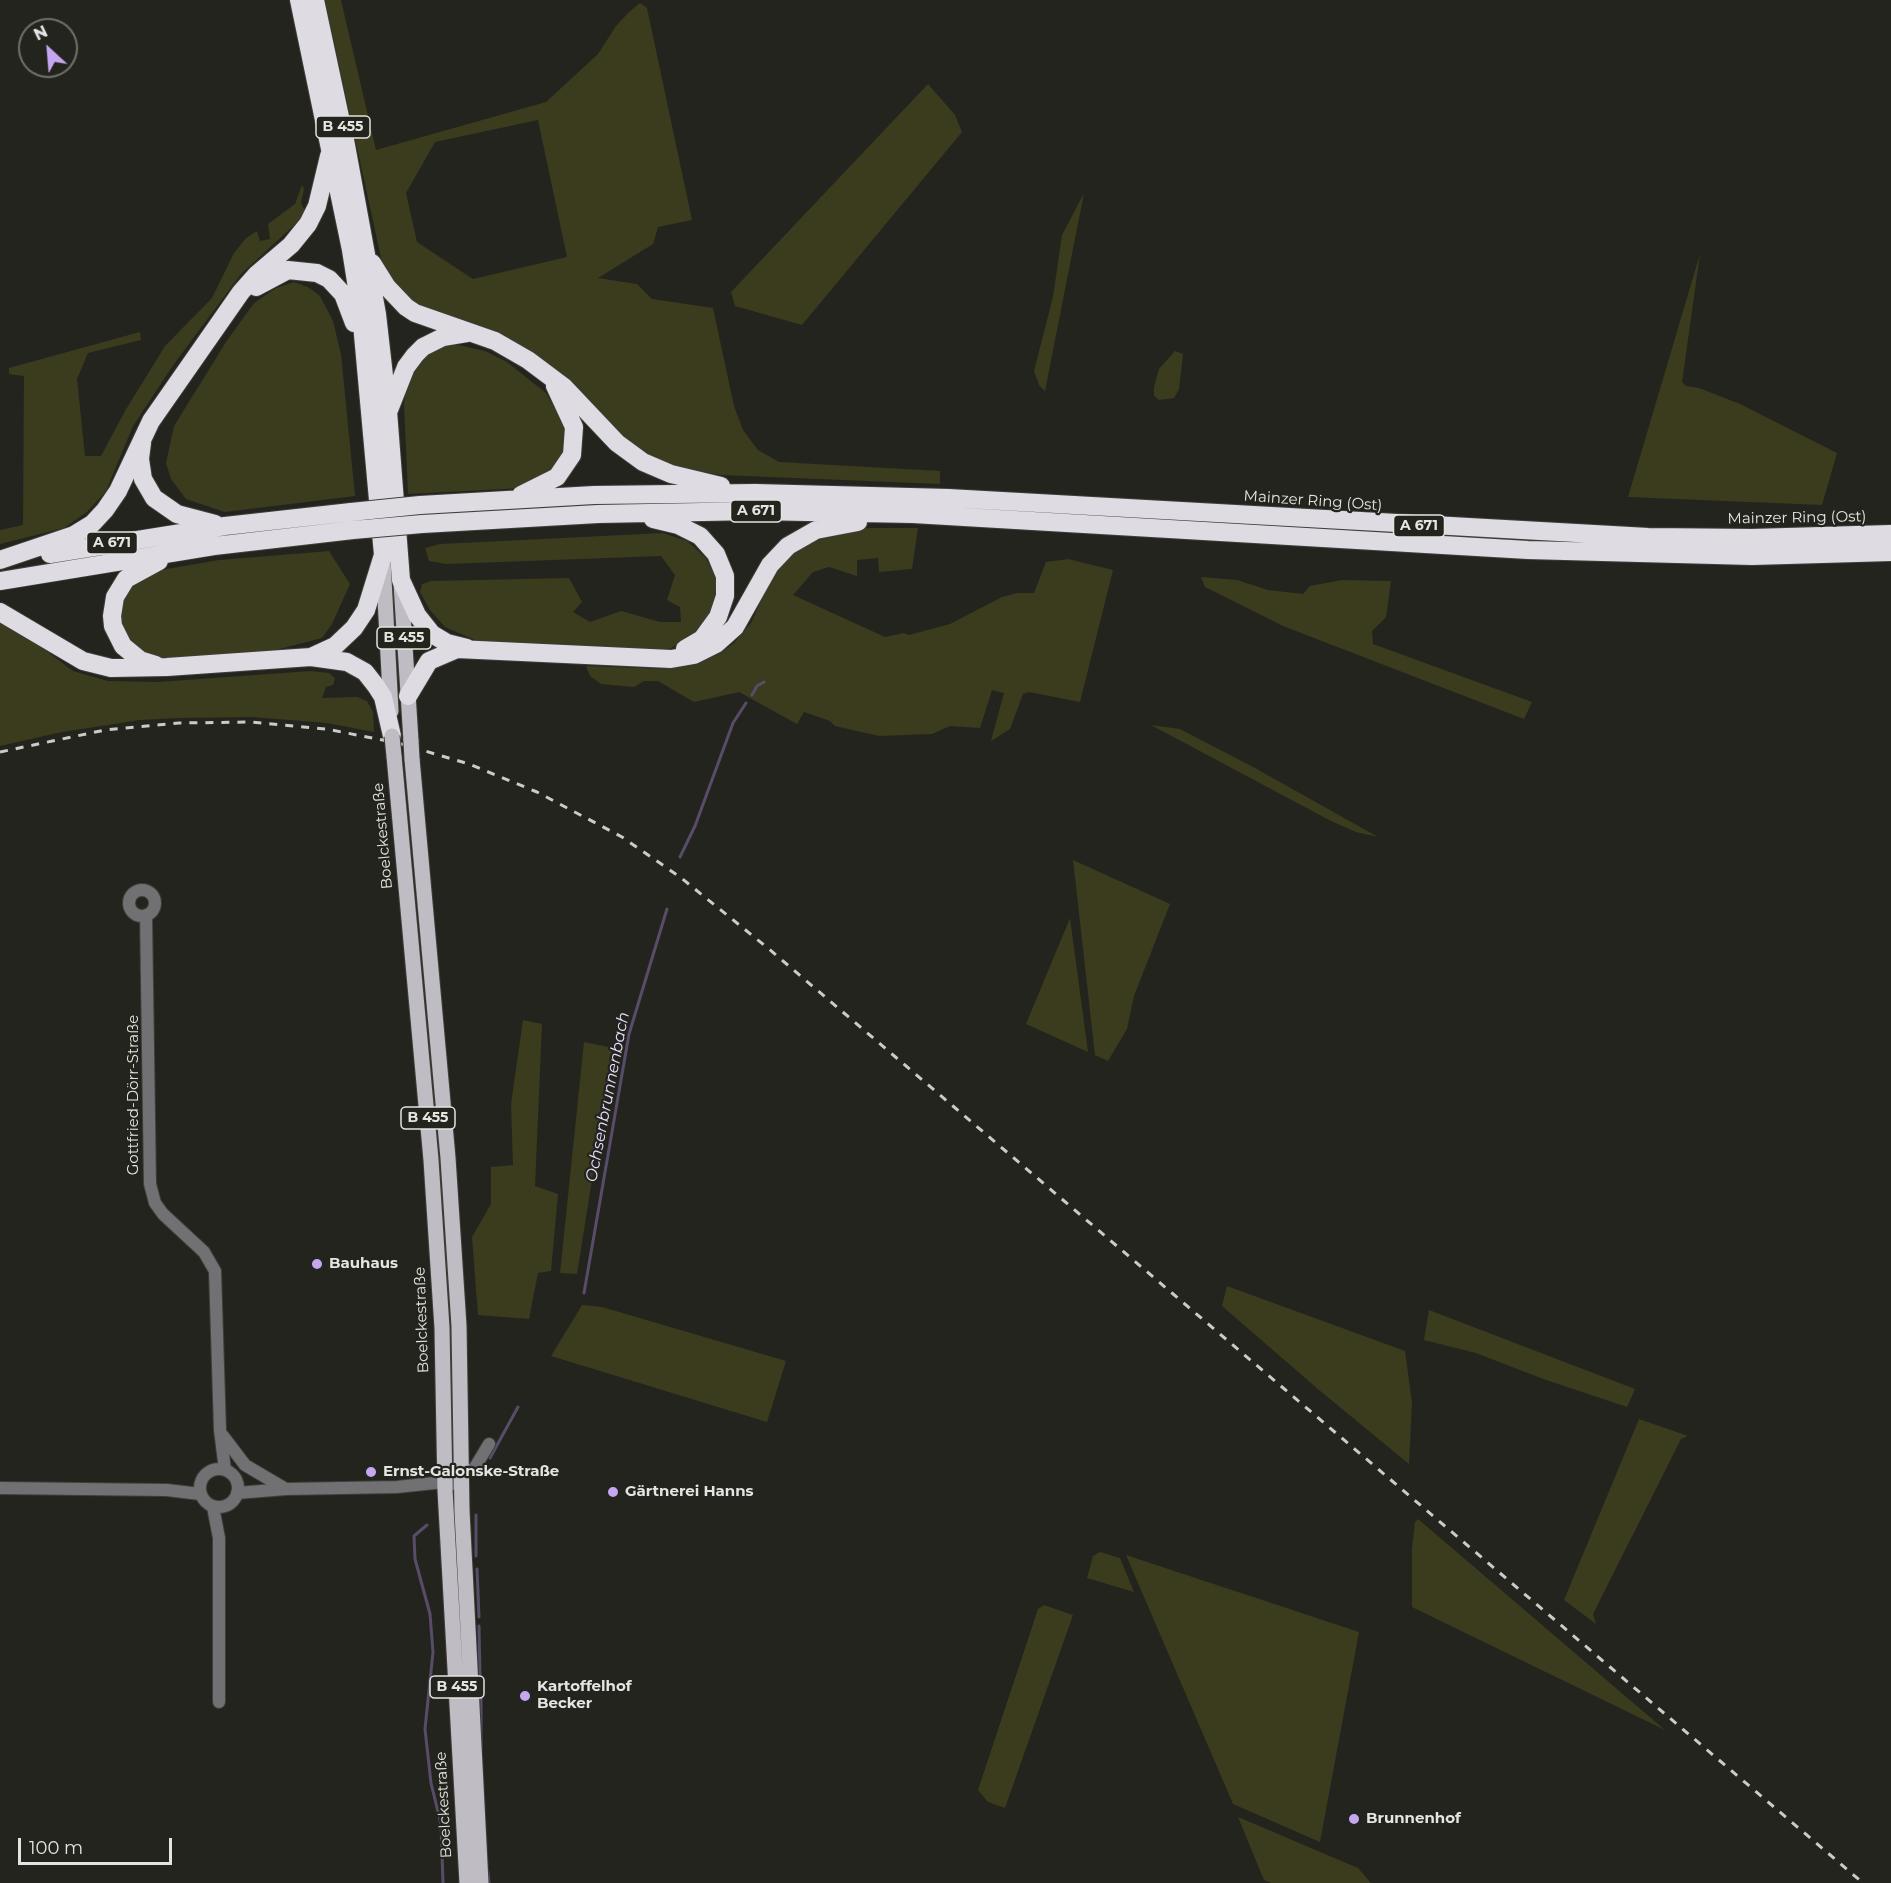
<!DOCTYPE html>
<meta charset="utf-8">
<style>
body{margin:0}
#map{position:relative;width:1891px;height:1883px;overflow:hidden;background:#24241f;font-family:Montserrat,sans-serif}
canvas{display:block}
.north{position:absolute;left:18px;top:18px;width:60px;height:60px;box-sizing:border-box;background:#24241f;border:2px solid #71716c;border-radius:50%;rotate:334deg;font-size:16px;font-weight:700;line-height:24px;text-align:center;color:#e4e4e0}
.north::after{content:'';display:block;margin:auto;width:21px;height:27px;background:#c5a7f1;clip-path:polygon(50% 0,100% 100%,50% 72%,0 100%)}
.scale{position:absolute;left:18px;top:1838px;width:154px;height:27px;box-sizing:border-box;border:3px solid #e4e4e0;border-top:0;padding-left:8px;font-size:18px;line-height:21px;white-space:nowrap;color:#e4e4e0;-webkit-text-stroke:4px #24241f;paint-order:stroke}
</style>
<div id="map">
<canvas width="1891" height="1883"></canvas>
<div class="north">N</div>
<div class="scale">100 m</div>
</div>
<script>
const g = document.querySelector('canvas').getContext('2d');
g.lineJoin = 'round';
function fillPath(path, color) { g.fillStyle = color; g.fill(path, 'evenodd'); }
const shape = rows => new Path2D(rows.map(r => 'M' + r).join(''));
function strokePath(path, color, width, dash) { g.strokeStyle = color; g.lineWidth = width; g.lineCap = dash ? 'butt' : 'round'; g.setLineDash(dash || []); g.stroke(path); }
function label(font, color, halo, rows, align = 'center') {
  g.font = font + ' Montserrat,sans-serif'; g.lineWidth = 4.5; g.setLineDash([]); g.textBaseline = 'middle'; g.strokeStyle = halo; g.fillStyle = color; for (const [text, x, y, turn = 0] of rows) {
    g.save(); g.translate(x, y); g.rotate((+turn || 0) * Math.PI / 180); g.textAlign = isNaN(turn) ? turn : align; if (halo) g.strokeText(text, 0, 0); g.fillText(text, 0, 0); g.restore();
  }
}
const green = shape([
 [325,0,341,0,376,150,546,102,598,54,616,26,629,12,640,3,647,8,692,220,658,227,653,244,598,278,637,284,652,299,713,308,734,406,743,430,758,450,779,462,940,471,940,484,722,475,682,469,624,445,572,388,413,308,385,276],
 [538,120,567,257,473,279,417,242,406,193,435,142],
 [928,84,955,115,962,132,802,325,735,306,731,292],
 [302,185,304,189,301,203,305,211,301,219,241,274,174,364,133,426,106,491,87,512,64,528,0,544,0,530,23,525,24,376,9,374,9,368,140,332,141,340,88,353,77,379,85,456,101,456,125,411,165,346,212,298,234,253,246,238,257,231,260,241,270,239,268,224,295,204],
 [1084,193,1045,391,1039,385,1034,371,1053,297,1062,235],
 [1700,254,1682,382,1686,386,1699,388,1740,404,1837,453,1822,505,1628,497],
 [294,282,308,287,320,296,333,321,341,354,355,496,225,512,186,499,171,479,166,463,174,426,226,342,254,303,276,288],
 [454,344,485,351,507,362,546,393,564,425,567,439,561,465,523,488,408,494,404,404,407,382,425,356,441,347],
 [1175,351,1183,354,1179,389,1174,398,1159,400,1154,396,1154,387,1159,369],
 [872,528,918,528,912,569,879,572,878,558,857,560,857,576,829,567,813,572,793,595,885,637,904,633,909,635,950,624,1002,597,1017,593,1034,593,1046,562,1068,559,1113,570,1080,702,1029,692,1023,694,1010,729,991,741,1004,693,992,690,980,728,950,726,932,734,879,736,835,726,830,721,804,712,797,724,739,692,694,702,658,681,644,681,634,687,601,684,590,676,586,666,669,669,698,664,721,653,734,643,751,623,773,575,786,557,804,543,839,530],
 [663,533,687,541,705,557,714,573,717,589,715,607,697,634,669,649,641,651,475,640,445,627,430,610,420,592,422,584,431,581,569,578,582,602,573,612,590,622,621,611,660,622,681,622,680,607,667,600,675,575,661,556,446,564,429,561,425,548,440,544],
 [329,551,350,584,332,624,322,638,264,653,158,658,138,652,125,643,118,604,124,591,143,577,161,570,219,560],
 [1201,577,1237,580,1268,590,1303,594,1310,586,1342,580,1391,581,1386,617,1372,631,1373,644,1532,702,1524,719,1283,626,1205,587],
 [0,623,24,634,73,671,108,681,158,682,311,671,329,673,335,678,333,685,326,687,322,698,357,697,367,701,373,712,374,732,327,723,252,717,177,718,140,720,62,732,0,746],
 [1151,725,1180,729,1255,768,1378,837,1356,832,1331,821],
 [1073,860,1170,904,1134,996,1127,1029,1108,1061,1095,1055],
 [1070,918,1088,1052,1026,1024],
 [523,1020,542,1024,535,1186,558,1194,551,1271,538,1273,529,1319,478,1315,472,1237,491,1204,491,1167,513,1165,511,1104],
 [584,1042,613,1048,577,1274,560,1273],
 [1227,1286,1405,1351,1412,1403,1409,1464,1319,1390,1222,1306],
 [582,1305,602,1307,786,1361,767,1422,551,1356],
 [1429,1310,1635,1389,1627,1407,1546,1380,1476,1353,1424,1340],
 [1639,1419,1688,1436,1681,1439,1593,1614,1596,1624,1564,1600],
 [1418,1519,1665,1730,1412,1607,1412,1548,1415,1522],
 [1100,1552,1120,1558,1134,1592,1087,1578,1093,1556],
 [1126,1555,1359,1632,1320,1842,1233,1804],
 [1044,1605,1073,1615,1005,1808,988,1802,978,1790,1038,1609],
 [1238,1817,1358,1868,1371,1883,1271,1883,1264,1880]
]);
const stream = shape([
 [752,695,757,686,764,682],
 [680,857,695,826,733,723,746,703],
 [584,1293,629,1034,667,909],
 [490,1458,518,1407],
 [476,1515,476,1556],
 [427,1525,414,1536,415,1559,430,1614,433,1652,425,1729,431,1783,441,1824,443,1883],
 [477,1569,479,1617],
 [479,1626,480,1677],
 [481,1693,481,1747],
 [488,1872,489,1883]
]);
const street = shape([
 '129 903a13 13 0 1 1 26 0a13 13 0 1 1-26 0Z',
 [146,915,150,1184,155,1203,163,1214,204,1252,215,1271,220,1430,225,1470],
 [223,1436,245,1465,284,1488],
 '200 1488a19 19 0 1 1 38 0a19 19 0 1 1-38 0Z',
 [461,1473,474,1469,489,1444],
 [0,1488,167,1490,200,1494],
 [237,1493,286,1489,397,1487,444,1482,462,1486],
 [213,1507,219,1538,219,1702]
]);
const primary = shape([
 [383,561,391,711],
 [401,583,411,741],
 [394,756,431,1160,442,1328,445,1490,467,1883],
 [412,759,448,1158,459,1326,462,1511,481,1883]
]);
const highway = shape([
 [299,0,351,250,361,313,383,555,366,610,354,628,335,646,311,657],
 [315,0,346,145,377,314,388,411,401,580,417,615,432,634,447,643,467,648],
 [372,263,387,287,406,307,415,313,495,341,528,360,564,387,617,443,643,462,671,474,721,486],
 [256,287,288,270,317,273,329,279,343,294,354,323],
 [389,410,406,367,415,355,423,347,443,337,467,333],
 [142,443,140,459,143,479,154,498,177,514,215,524],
 [521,495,557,477,572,455,574,427,555,386],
 [420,505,594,495,755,493,948,498,1648,537,1752,538,1891,534],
 [653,519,678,525,700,536,716,554,725,576,725,596,718,617,702,639,685,649],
 [422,524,598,514,755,511,913,514,1528,550,1752,556,1891,552],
 [50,554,225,526,351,512],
 [0,560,74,535,92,524,105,510,118,491,151,421,241,292,257,274,291,245,308,224,317,206,329,156],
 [0,581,214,546,353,530],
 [0,612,83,661,111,668,167,667,311,657,347,662,365,672,376,686,383,697,392,736],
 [156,665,140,660,123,646,113,626,112,616,115,597,126,579,159,561],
 [408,696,429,661,457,649,671,659,694,655,716,644,735,627,770,565,788,546,816,530,858,522]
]);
const rail = shape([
 [0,752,105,730,179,723,251,722,326,729,398,743,469,764,537,792,622,837,680,877,769,949,1863,1883]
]);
const primaryBridge = shape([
 [392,736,394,756],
 [411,741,412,759]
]);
const highwayBridge = shape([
 [351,512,420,505],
 [353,530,422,524]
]);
const markers = [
 [317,1264,6,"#c5a7f1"],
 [371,1472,6,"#c5a7f1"],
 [613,1492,6,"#c5a7f1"],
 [525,1696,6,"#c5a7f1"],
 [1354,1819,6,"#c5a7f1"]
];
const shields = [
 [343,127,54],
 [756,511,51],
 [1419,526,51],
 [112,543,51],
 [404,638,54],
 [428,1118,54],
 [457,1687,54]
];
const shieldNames = [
 ["B 455",343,127],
 ["A 671",756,511],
 ["A 671",1419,526],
 ["A 671",112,543],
 ["B 455",404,638],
 ["B 455",428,1118],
 ["B 455",457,1687]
];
const streetNames = [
 ["Mainzer Ring (Ost)",1313,501,4],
 ["Mainzer Ring (Ost)",1797,518,-1],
 ["Boelckestraße",383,836,-95],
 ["Gottfried-Dörr-Straße",134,1095,-90],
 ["Boelckestraße",422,1320,-92],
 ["Boelckestraße",444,1805,-93]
];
const poiNames = [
 ["Bauhaus",329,1264],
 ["Ernst-Galonske-Straße",383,1472],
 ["Gärtnerei Hanns",625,1492],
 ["Kartoffelhof",537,1687],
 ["Becker",537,1704],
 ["Brunnenhof",1366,1819]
];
const waterNames = [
 ["Ochsenbrunnenbach",608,1097,-79]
];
fillPath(green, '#3b3b1e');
strokePath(stream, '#584c69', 3);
strokePath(street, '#3f3f3a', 14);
strokePath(primary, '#3f3f3a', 17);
strokePath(highway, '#3f3f3a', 20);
strokePath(street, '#717073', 12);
strokePath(primary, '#bfbdc3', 15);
strokePath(highway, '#dedbe3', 18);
strokePath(rail, '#cbcbc7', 3, [8, 8]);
strokePath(primaryBridge, '#3f3f3a', 17, []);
strokePath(highwayBridge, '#3f3f3a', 20, []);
strokePath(primaryBridge, '#bfbdc3', 15);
strokePath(highwayBridge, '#dedbe3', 18);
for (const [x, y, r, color] of markers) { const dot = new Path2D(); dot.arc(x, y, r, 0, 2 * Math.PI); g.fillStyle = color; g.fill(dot); strokePath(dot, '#24241f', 2); }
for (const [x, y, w] of shields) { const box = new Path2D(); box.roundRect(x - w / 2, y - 11, w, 22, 4.5); g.fillStyle = '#24241f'; g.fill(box); strokePath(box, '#e4e4e0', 1.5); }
label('bold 14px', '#e4e4e0', null, shieldNames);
label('15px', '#e4e4e0', '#24241f', streetNames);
label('bold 15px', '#e4e4e0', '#24241f', poiNames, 'left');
label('italic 16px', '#eaddfe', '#24241f', waterNames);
</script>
